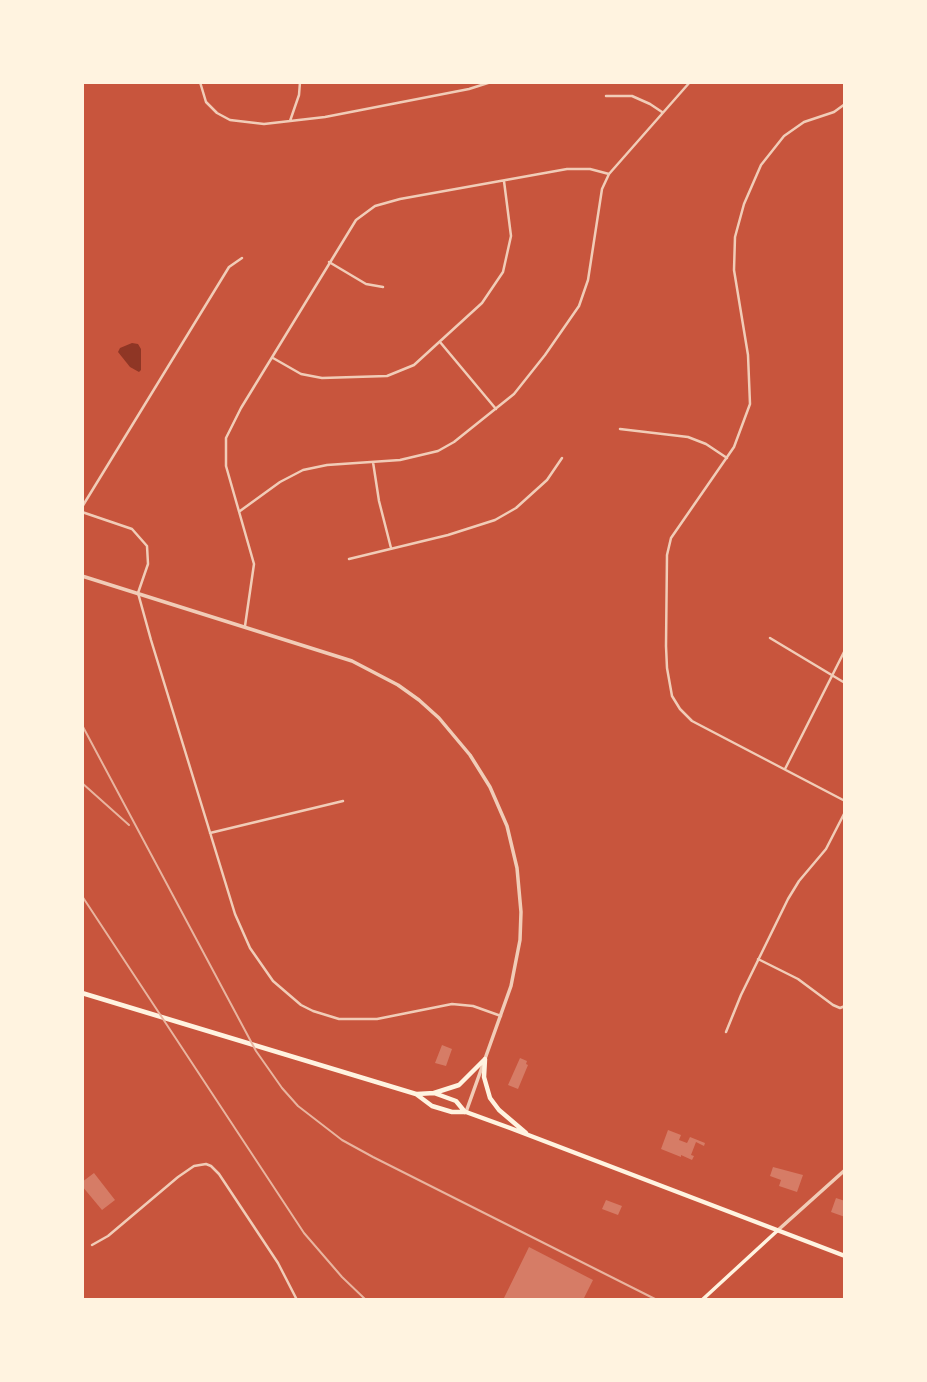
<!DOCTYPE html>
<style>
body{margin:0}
#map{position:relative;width:927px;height:1382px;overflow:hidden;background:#c8553d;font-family:"Nunito Sans",sans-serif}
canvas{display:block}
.frame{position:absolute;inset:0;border:84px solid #fff3e0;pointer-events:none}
</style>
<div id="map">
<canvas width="927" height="1382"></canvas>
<div class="frame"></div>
</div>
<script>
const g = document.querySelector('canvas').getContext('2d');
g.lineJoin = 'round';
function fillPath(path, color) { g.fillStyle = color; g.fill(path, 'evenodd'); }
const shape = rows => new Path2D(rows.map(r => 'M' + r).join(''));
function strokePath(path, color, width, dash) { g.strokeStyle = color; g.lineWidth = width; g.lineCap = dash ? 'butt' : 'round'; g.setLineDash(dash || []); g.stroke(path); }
const water = shape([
 [132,343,138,344,141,349,141,370,139,372,130,367,118,352,120,348]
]);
const building = shape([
 [442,1045,452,1049,446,1066,435,1063],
 [520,1058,527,1061,526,1064,528,1065,518,1089,508,1085],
 [668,1130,681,1135,679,1140,687,1143,690,1137,705,1143,704,1146,696,1142,691,1155,694,1156,692,1160,681,1155,681,1157,661,1149],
 [773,1167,803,1175,797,1192,779,1186,781,1180,770,1176],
 [94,1173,115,1200,102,1210,82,1186,82,1182],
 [836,1198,845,1201,845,1217,831,1212],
 [606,1200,622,1206,618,1215,602,1209],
 [529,1247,593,1280,583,1300,503,1300]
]);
const minor = shape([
 [200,82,206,102,217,113,230,120,264,124,325,117,469,89,491,82],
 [606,96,632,96,650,104,662,112],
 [845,104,834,112,804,122,784,136,761,165,744,204,735,237,734,270,748,355,750,404,734,447,671,538,667,555,666,646,667,668,672,696,680,709,692,721,845,801],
 [290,121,299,95,300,82],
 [329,262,366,284,383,287],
 [440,342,496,409],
 [273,358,301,374,322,378,387,376,414,365,482,303,503,272,511,236,504,181],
 [620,429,688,437,706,444,727,458],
 [373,462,379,501,391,548],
 [82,507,229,267,242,258],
 [240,511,280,482,303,470,327,465,400,460,438,451,454,442,514,394,545,355,579,306,588,280,602,189,609,174,690,82],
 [82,512,132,529,147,546,148,564,138,593,151,640,235,914,250,948,273,981,301,1005,313,1011,339,1019,377,1019,452,1004,473,1006,501,1016],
 [349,559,448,535,495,520,516,508,547,480,562,458],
 [245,626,254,564,226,466,226,438,241,408,356,220,375,206,400,199,567,169,590,169,609,174],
 [770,638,845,683],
 [785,769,845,650],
 [210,833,343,801],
 [758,959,798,979,833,1005,840,1008,845,1006],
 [726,1032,741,995,788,899,799,881,826,849,845,812],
 [92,1245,108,1236,178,1177,194,1166,206,1164,211,1166,219,1174,278,1263,297,1300]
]);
const tertiary = shape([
 [82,576,352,661,398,685,419,700,439,718,470,755,490,787,507,826,517,868,521,912,520,940,511,986,466,1112],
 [777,1231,845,1170]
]);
const secondary = shape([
 [702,1300,777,1231]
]);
const primary = shape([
 [82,993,416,1094,432,1106,452,1112,466,1112,510,1128,845,1256],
 [485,1059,484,1077,490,1098,499,1110,526,1133],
 [434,1093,459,1085,484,1060],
 [417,1094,434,1093,456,1101,465,1112]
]);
const rail = shape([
 [82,725,256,1051,282,1088,298,1106,342,1140,373,1157,657,1300],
 [82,783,129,825],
 [82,896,304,1233,342,1277,366,1300]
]);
fillPath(water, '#8f3625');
fillPath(building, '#d67c66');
strokePath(minor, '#f1ccb7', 2.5);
strokePath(tertiary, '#f1ccb7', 3.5);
strokePath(secondary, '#fff3e0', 3.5);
strokePath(primary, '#fff3e0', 4.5);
strokePath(rail, '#e9b49f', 2);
</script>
